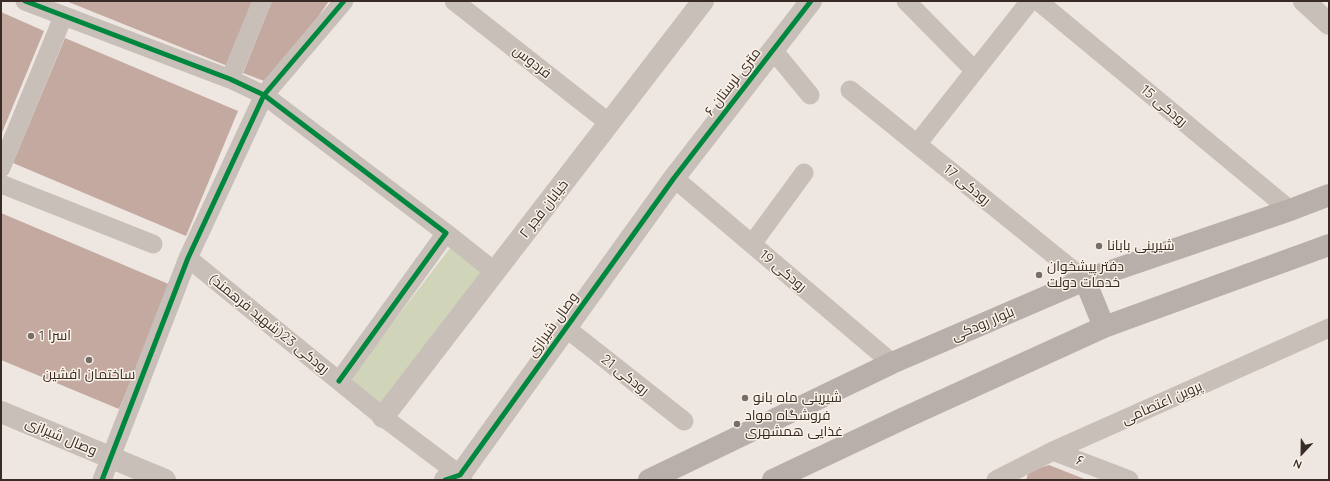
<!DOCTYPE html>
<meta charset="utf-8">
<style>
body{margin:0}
#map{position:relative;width:1330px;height:481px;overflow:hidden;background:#eee7e1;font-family:Quicksand,sans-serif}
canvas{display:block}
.frame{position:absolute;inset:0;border:2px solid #392c27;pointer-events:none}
.north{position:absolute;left:1282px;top:433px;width:40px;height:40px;-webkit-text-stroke:3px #fbf2e8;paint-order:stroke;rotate:202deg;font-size:11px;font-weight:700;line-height:16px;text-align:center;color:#392c27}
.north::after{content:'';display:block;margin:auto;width:14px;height:18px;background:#392c27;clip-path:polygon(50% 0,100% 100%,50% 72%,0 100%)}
</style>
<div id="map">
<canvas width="1330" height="481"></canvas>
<div class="frame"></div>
<div class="north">N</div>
</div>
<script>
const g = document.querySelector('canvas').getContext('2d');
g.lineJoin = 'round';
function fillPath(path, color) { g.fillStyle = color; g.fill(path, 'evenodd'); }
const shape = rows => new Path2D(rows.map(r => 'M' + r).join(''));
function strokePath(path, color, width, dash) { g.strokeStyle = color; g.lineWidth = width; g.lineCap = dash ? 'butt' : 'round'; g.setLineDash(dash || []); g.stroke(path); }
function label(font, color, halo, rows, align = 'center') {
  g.font = font + ' Quicksand,Cairo,sans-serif'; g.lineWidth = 3; g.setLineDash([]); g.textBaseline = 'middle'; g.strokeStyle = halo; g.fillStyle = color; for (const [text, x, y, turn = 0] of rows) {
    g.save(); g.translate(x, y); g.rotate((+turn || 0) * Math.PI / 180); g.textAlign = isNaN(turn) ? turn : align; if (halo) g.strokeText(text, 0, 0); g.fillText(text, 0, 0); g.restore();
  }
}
const green = shape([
 [450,248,483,274,382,405,349,380]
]);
const building = shape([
 [66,1,256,1,230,67],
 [272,1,329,1,318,17,264,81,243,73],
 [1,12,44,31,1,135],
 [65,38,238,111,186,236,13,163],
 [1,213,171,285,119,409,1,360],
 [1049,465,1087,480,1026,480,1029,471]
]);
const minor = shape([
 [25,1,230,79,264,95,446,233,339,381],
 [454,1,609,123],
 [906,1,975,71],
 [1038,1,1290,210],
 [773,50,810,95],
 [230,79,262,1],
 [850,90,1085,280],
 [917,144,1030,1],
 [1,168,63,17],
 [674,178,892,363],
 [1,184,153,244],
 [446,233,495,272],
 [752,244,804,173],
 [188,258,383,417,460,475,463,480],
 [566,328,684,421],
 [1053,451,1129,480],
 [102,480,188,258,264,95,344,1],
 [996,480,1053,451,1329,328]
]);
const tertiary = shape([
 [1304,1,1329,24],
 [1,412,165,480],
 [383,417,703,1],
 [445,480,460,475,674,178,811,1]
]);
const secondary = shape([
 [1085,280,1104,327],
 [649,480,892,363,1085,280,1290,210,1329,195],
 [773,480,902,419,1104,327,1329,245]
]);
const cycleway = shape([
 [25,1,230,79,264,95,446,233,339,381],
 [102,480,188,258,264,95,344,1],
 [445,480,460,475,674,178,811,1]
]);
const markers = [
 [1099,246,4,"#786d68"],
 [1039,275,4,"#786d68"],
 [31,336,4,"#786d68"],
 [89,360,4,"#786d68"],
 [745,398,4,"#786d68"],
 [737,424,4,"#786d68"]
];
const streetNames = [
 ["فردوس",532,62,38],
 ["۶ متری لرستان",733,82,-52],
 ["رودکی 15",1164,106,40],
 ["رودکی 17",967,185,39],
 ["خیابان فجر ۲",544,209,-52],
 ["رودکی 19",783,271,40],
 ["رودکی 23(شهید فرهمند)",269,324,39],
 ["بلوار رودکی",983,324,-23],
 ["وصال شیرازی",553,325,-54],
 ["رودکی 21",625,375,38],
 ["پروین اعتصامی",1162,403,-24],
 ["وصال شیرازی",61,437,23],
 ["۶",1080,461,21]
];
const poiNames = [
 ["شیرینی بابانا",1107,246],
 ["دفتر پیشخوان",1047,267],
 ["خدمات دولت",1047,283],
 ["اسرا 1",39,336],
 ["ساختمان افشین",89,375,"center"],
 ["شیرینی ماه بانو",753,398],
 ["فروشگاه مواد",745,416],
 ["غذایی همشهری",745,432]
];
fillPath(green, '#d0d4b9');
fillPath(building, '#c4a9a1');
strokePath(minor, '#c8bfb9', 19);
strokePath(tertiary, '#c8bfb9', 22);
strokePath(secondary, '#b8afaa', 22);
strokePath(cycleway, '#00873e', 5);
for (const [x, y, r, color] of markers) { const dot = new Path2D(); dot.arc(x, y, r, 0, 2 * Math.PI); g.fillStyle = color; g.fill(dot); strokePath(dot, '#fbf2e8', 1.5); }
label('14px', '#392c27', '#fbf2e8', streetNames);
label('14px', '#392c27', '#fbf2e8', poiNames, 'left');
</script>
